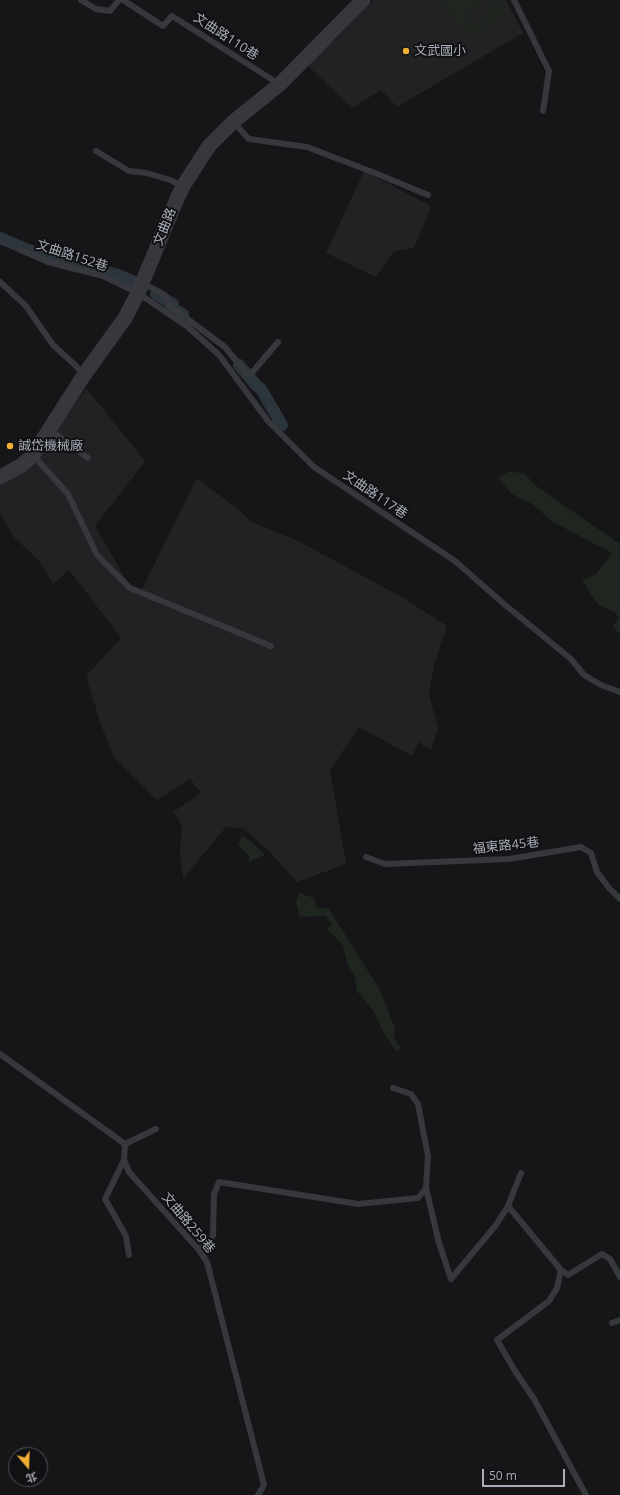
<!DOCTYPE html>
<meta charset="utf-8">
<style>
body{margin:0}
#map{position:relative;width:620px;height:1495px;overflow:hidden;background:#161618;font-family:"Open Sans","Noto Sans TC",sans-serif}
canvas{display:block}
.north{position:absolute;left:8px;top:1447px;width:40px;height:40px;box-sizing:border-box;background:#111113;border:1px solid #4d4f55;border-radius:50%;rotate:161deg;font-size:11px;font-weight:700;line-height:16px;text-align:center;color:#a8adb8}
.north::after{content:'';display:block;margin:auto;width:14px;height:18px;background:#f2b134;clip-path:polygon(50% 0,100% 100%,50% 72%,0 100%)}
.scale{position:absolute;left:482px;top:1469px;width:83px;height:18px;box-sizing:border-box;border:2px solid #a8adb8;border-top:0;padding-left:5px;font-size:12px;line-height:14px;white-space:nowrap;color:#a8adb8;-webkit-text-stroke:3px #111113;paint-order:stroke}
</style>
<div id="map">
<canvas width="620" height="1495"></canvas>
<div class="north">北</div>
<div class="scale">50 m</div>
</div>
<script>
const g = document.querySelector('canvas').getContext('2d');
g.lineJoin = 'round';
function fillPath(path, color) { g.fillStyle = color; g.fill(path, 'evenodd'); }
const shape = rows => new Path2D(rows.map(r => 'M' + r).join(''));
function strokePath(path, color, width, dash) { g.strokeStyle = color; g.lineWidth = width; g.lineCap = dash ? 'butt' : 'round'; g.setLineDash(dash || []); g.stroke(path); }
function label(font, color, halo, rows, align = 'center') {
  g.font = font + ' "Open Sans","Noto Sans TC",sans-serif'; g.lineWidth = 4; g.setLineDash([]); g.textBaseline = 'middle'; g.strokeStyle = halo; g.fillStyle = color; for (const [text, x, y, turn = 0] of rows) {
    g.save(); g.translate(x, y); g.rotate((+turn || 0) * Math.PI / 180); g.textAlign = isNaN(turn) ? turn : align; if (halo) g.strokeText(text, 0, 0); g.fillText(text, 0, 0); g.restore();
  }
}
const built = shape([
 [373,0,506,0,523,33,397,107,381,90,352,108,305,63,336,39],
 [364,171,431,206,414,248,394,251,376,277,326,253],
 [86,388,145,461,95,526,129,585,142,589,197,478,239,510,252,522,298,541,402,597,447,626,434,666,429,694,438,728,431,750,419,742,412,756,359,727,330,770,346,864,297,882,269,851,243,828,226,827,183,879,180,850,182,825,173,812,201,793,190,779,157,800,114,757,101,725,86,676,121,638,69,570,53,584,39,561,14,537,0,514,0,484,32,463]
]);
const green = shape([
 [441,0,485,0,464,16,470,21,474,22,480,21,489,15,491,10,490,0,497,0,506,13,501,17,497,11,495,20,486,28,477,31,466,30,457,24],
 [509,471,525,474,536,486,620,544,619,555,620,556,620,635,613,626,618,619,615,612,598,605,582,580,596,574,612,553,553,522,532,504,512,494,498,478],
 [242,835,253,843,265,855,249,862,249,856,238,845],
 [299,893,314,898,316,907,329,909,380,990,395,1028,394,1038,401,1048,396,1051,383,1032,374,1012,357,991,354,975,348,965,343,945,327,929,332,924,325,916,300,917,296,903]
]);
const canal = shape([
 [0,238,36,253,118,275,142,285],
 [156,294,173,304,171,308,183,314],
 [239,365,256,385,261,389,282,425]
]);
const path = shape([
 [0,241,14,247]
]);
const service = shape([
 [81,0,96,9,110,11,119,0],
 [123,0,163,26,172,16,279,84],
 [514,0,549,71,543,111],
 [233,122,249,139,307,147,375,173,428,195],
 [96,151,129,171,147,173,170,180,183,186],
 [21,250,48,262,103,276,138,293,188,327,219,355,268,421,314,467,455,561,504,604,571,659,584,675,601,685,620,692],
 [0,282,26,306,53,345,74,364,84,375],
 [142,283,165,295,170,306,225,347,246,373,250,375,278,342],
 [50,430,88,458],
 [33,455,68,494,97,555,130,588,271,646],
 [366,857,385,864,509,859,581,847,591,853,597,872,609,888,620,899],
 [0,1054,125,1144,124,1160,129,1172,199,1250,207,1262,264,1485,258,1495],
 [393,1088,411,1094,418,1104,428,1156,426,1188,439,1243,451,1279],
 [125,1144,156,1129],
 [124,1160,105,1199,126,1236,129,1255],
 [508,1206,561,1270,557,1288,549,1301,497,1340,515,1371,534,1399,586,1495],
 [199,1250,211,1240,213,1235,214,1194,219,1182,358,1204,418,1198,426,1188],
 [561,1270,568,1275,602,1254,610,1259,620,1277],
 [451,1279,496,1225,508,1206,521,1173],
 [612,1323,620,1320]
]);
const tertiary = shape([
 [0,477,22,465,33,455,84,375,125,318,138,293,176,201,183,186,209,146,233,122,280,84,363,0]
]);
const markers = [
 [406,51,4,"#f2b134"],
 [10,446,4,"#f2b134"]
];
const streetNames = [
 ["文曲路110巷",226,37,33],
 ["文曲路",165,227,-68],
 ["文曲路152巷",72,256,18],
 ["文曲路117巷",375,495,34],
 ["福東路45巷",506,846,-6],
 ["文曲路259巷",188,1223,50]
];
const poiNames = [
 ["文武國小",414,51],
 ["誠岱機械廠",18,446]
];
fillPath(built, '#222225');
fillPath(green, '#1e261f');
strokePath(canal, '#2c353c', 12);
strokePath(path, '#3d3f44', 2, [2, 3]);
strokePath(service, '#37383d', 6);
strokePath(tertiary, '#37383d', 15);
for (const [x, y, r, color] of markers) { const dot = new Path2D(); dot.arc(x, y, r, 0, 2 * Math.PI); g.fillStyle = color; g.fill(dot); strokePath(dot, '#111113', 1.5); }
label('13px', '#a8adb8', '#111113', streetNames);
label('13px', '#a8adb8', '#111113', poiNames, 'left');
</script>
